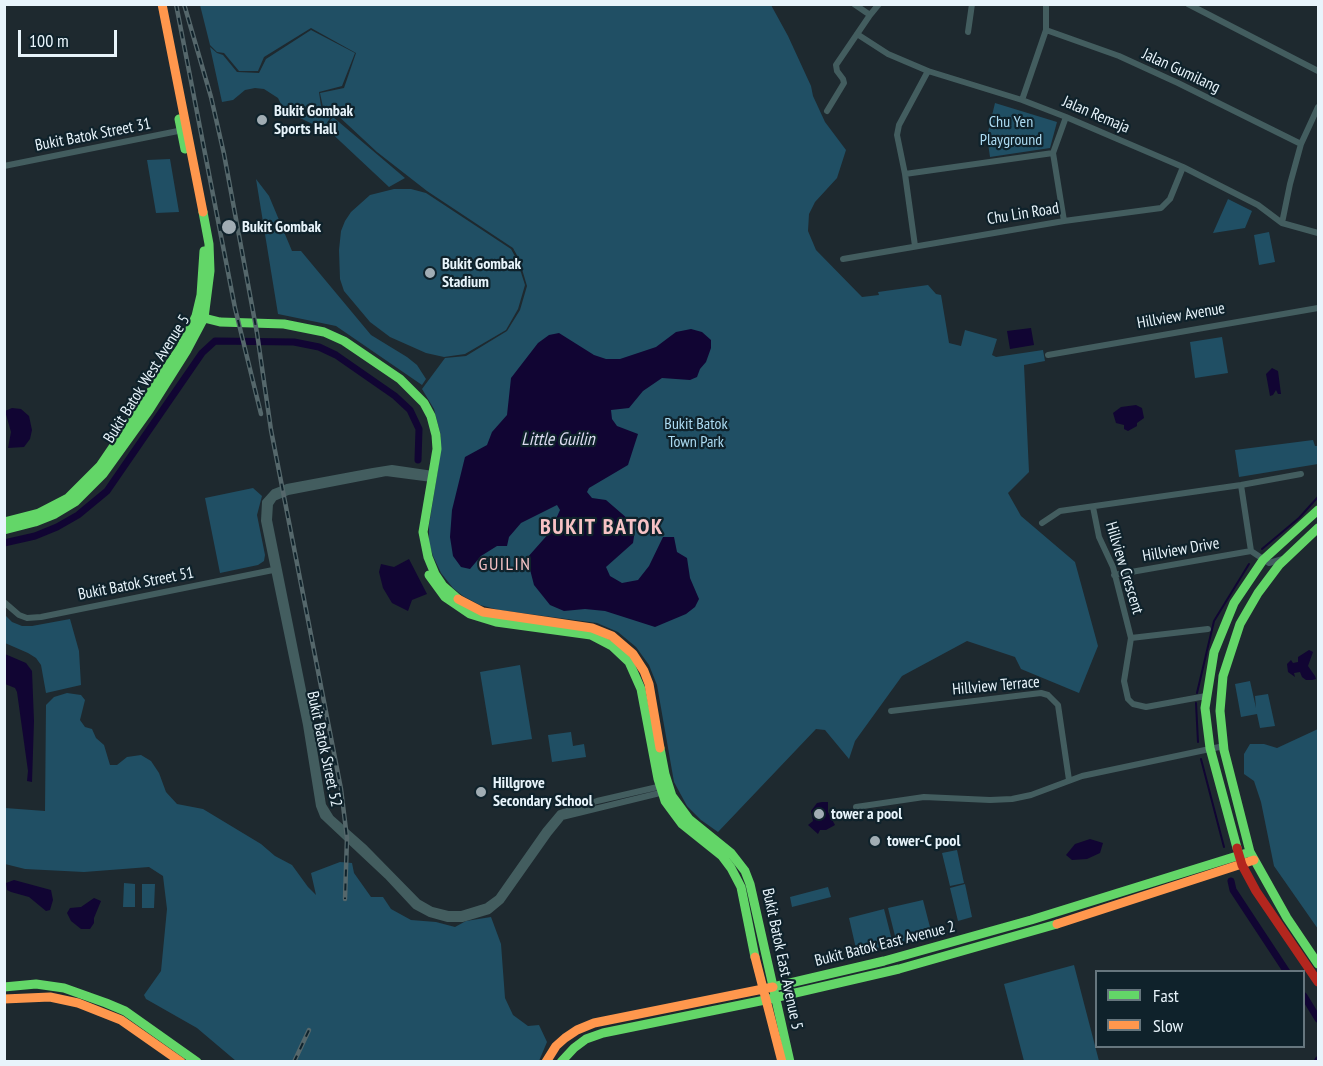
<!DOCTYPE html>
<style>
body{margin:0}
#map{position:relative;width:1323px;height:1066px;overflow:hidden;background:#1e292f;font-family:"PT Sans Narrow",sans-serif}
canvas{display:block}
.frame{position:absolute;inset:0;border:6px solid #e8f4fb;pointer-events:none}
.legend{position:absolute;left:1095px;top:970px;width:210px;height:78px;box-sizing:border-box;background:#0f222b;border:2px solid #66767e;margin:0;padding:8px 10px;list-style:none;font-size:18px;color:#e8f4fb}
.legend li{display:flex;align-items:center;gap:12px;height:30px}
.legend b{width:30px;border:2px solid #66767e}
.scale{position:absolute;left:18px;top:30px;width:99px;height:27px;box-sizing:border-box;border:3px solid #e8f4fb;border-top:0;padding-left:8px;font-size:18px;line-height:21px;white-space:nowrap;color:#e8f4fb;-webkit-text-stroke:4px #0f222b;paint-order:stroke}
</style>
<div id="map">
<canvas width="1323" height="1066"></canvas>
<div class="frame"></div>
<ul class="legend">
<li><b style="height:8px;background:#63d668"></b>Fast</li>
<li><b style="height:8px;background:#ff974d"></b>Slow</li>
</ul>
<div class="scale">100 m</div>
</div>
<script>
const g = document.querySelector('canvas').getContext('2d');
g.lineJoin = 'round';
function fillPath(path, color) { g.fillStyle = color; g.fill(path, 'evenodd'); }
const shape = rows => new Path2D(rows.map(r => 'M' + r).join(''));
function strokePath(path, color, width, dash) { g.strokeStyle = color; g.lineWidth = width; g.lineCap = dash ? 'butt' : 'round'; g.setLineDash(dash || []); g.stroke(path); }
function label(font, color, halo, rows, align = 'center') {
  g.font = font + ' "PT Sans Narrow",sans-serif'; g.lineWidth = 4.5; g.setLineDash([]); g.textBaseline = 'middle'; g.strokeStyle = halo; g.fillStyle = color; for (const [text, x, y, turn = 0] of rows) {
    g.save(); g.translate(x, y); g.rotate((+turn || 0) * Math.PI / 180); g.textAlign = isNaN(turn) ? turn : align; if (halo) g.strokeText(text, 0, 0); g.fillText(text, 0, 0); g.restore();
  }
}
const green = shape([
 [200,5,771,5,788,36,811,86,813,96,825,122,846,150,837,178,815,202,809,214,808,231,816,250,862,297,879,295,878,292,928,285,936,294,941,295,949,343,961,346,965,330,997,339,992,355,996,357,1043,350,1045,361,1024,365,1029,472,1008,493,1021,516,1075,562,1098,646,1079,693,1021,669,1015,657,967,641,902,676,855,741,849,759,825,730,816,729,718,832,701,820,687,806,674,782,657,685,649,665,636,647,618,632,597,623,499,610,480,605,463,596,453,588,441,573,433,556,429,543,429,525,438,469,441,436,434,409,422,389,445,358,466,356,507,331,520,310,527,286,519,259,513,248,427,191,377,152,334,112,325,126,333,117,405,178,389,187,325,127,323,129,300,118,295,105,288,111,282,106,278,98,264,89,255,88,245,90,233,100,222,102,210,47,217,53,223,55,237,72,259,73,266,59,311,30,355,53,342,86,319,92,321,106,323,107,320,93,344,88,356,53,311,28,264,57,258,71,239,71,224,53,217,52,210,45],
 [995,103,1057,122,1050,148,990,157,987,136],
 [170,159,179,212,156,213,147,160],
 [256,179,269,196,292,251,301,251,371,335,407,357,417,365,426,379,422,385,336,326,278,314],
 [394,189,411,189,426,193,511,249,517,260,525,285,518,309,506,330,465,354,444,357,426,353,390,337,370,322,344,291,340,279,339,250,341,231,345,221,351,212,370,195],
 [1228,199,1252,211,1245,228,1213,233],
 [1269,232,1275,262,1259,265,1254,235],
 [1222,337,1228,373,1195,378,1190,342],
 [1313,440,1315,446,1318,446,1318,464,1239,477,1235,450],
 [253,488,262,496,257,515,265,555,264,561,258,565,220,573,205,498],
 [4,614,12,622,22,626,32,626,70,619,79,651,81,685,46,693,41,665,36,658,28,653,5,643],
 [520,665,532,739,492,745,480,672],
 [1250,681,1256,708,1255,696,1268,694,1275,726,1260,728,1257,714,1241,717,1235,684],
 [67,693,81,695,85,700,80,720,85,727,92,729,96,738,104,745,110,765,117,765,127,757,141,755,151,761,159,773,166,792,177,804,203,809,261,844,275,856,292,865,308,887,316,895,311,873,340,862,352,863,354,873,371,897,383,897,391,909,411,920,436,922,455,927,466,921,491,917,501,944,505,998,513,1015,528,1026,539,1025,547,1042,539,1061,236,1061,197,1028,146,999,144,995,161,971,167,909,163,876,149,867,84,872,25,869,5,864,5,808,45,811,46,705,54,697],
 [1318,729,1318,929,1274,866,1261,802,1254,781,1244,774,1244,754,1250,744,1264,744,1277,748],
 [571,732,573,746,584,744,586,757,552,762,548,735],
 [957,850,964,883,950,886,942,853],
 [124,883,135,884,135,907,123,907],
 [142,884,155,884,154,908,142,908],
 [965,884,972,917,958,921,950,888],
 [828,887,831,897,792,907,790,897],
 [923,900,932,935,897,944,888,908],
 [884,909,893,944,857,953,849,918],
 [1074,965,1099,1061,1024,1061,1004,984]
]);
const water = shape([
 [1031,328,1034,345,1010,349,1007,331],
 [691,329,702,332,711,340,711,348,706,362,700,369,697,377,690,380,662,378,643,391,629,408,611,410,612,419,617,426,638,434,628,465,589,488,587,492,592,498,606,500,628,519,635,530,633,543,606,567,610,576,622,583,638,580,649,566,663,537,674,537,677,552,687,558,690,578,699,599,695,607,686,614,655,627,605,611,585,609,564,611,550,605,534,585,527,558,550,532,560,510,557,505,521,523,509,537,507,546,497,546,481,556,470,569,461,567,453,556,450,537,452,510,465,457,487,445,492,432,507,415,511,378,538,343,549,335,559,333,594,355,606,359,620,359,656,347,676,332],
 [1272,368,1278,371,1281,394,1278,394,1276,390,1273,395,1270,396,1266,374],
 [1136,405,1142,408,1144,418,1137,423,1137,426,1128,431,1124,429,1124,425,1116,423,1113,413,1121,407],
 [12,408,21,409,29,416,32,430,30,439,24,447,8,448,11,432,5,411],
 [409,559,427,594,412,600,408,611,392,603,383,588,379,572,381,564,394,567],
 [1309,650,1313,652,1308,666,1315,676,1316,679,1312,680,1306,680,1302,677,1300,672,1294,673,1295,677,1288,672,1287,664,1291,660,1293,663,1298,662,1298,657],
 [5,654,26,663,32,671,34,721,32,782,27,781,28,771,17,692,15,688,5,684],
 [822,802,828,802,828,812,835,825,826,830,820,830,818,834,808,825,813,821,811,811,817,803],
 [1090,839,1103,843,1100,853,1087,859,1072,860,1066,855,1075,844],
 [14,880,51,890,53,900,50,910,46,911,29,897,11,892,7,890,6,883],
 [94,898,101,901,94,918,94,923,90,929,81,929,71,921,67,913,70,908,81,907]
]);
const stream = shape([
 [1262,549,1299,518,1318,497],
 [1197,693,1214,621,1249,564],
 [1196,703,1198,742],
 [1201,759,1224,847]
]);
const canal = shape([
 [4,543,35,536,57,527,78,515,107,491,202,353,215,341,294,342,319,347,336,355,395,396,410,410,419,429,418,460],
 [1231,881,1233,890,1287,972],
 [1304,996,1318,1019],
 [1317,1062,1318,1060]
]);
const street = shape([
 [854,4,870,15],
 [1188,4,1318,71],
 [1046,30,1119,56,1178,83,1301,144],
 [968,32,972,4],
 [857,34,888,54,928,71,1022,100,1066,117,1183,167,1258,205,1282,223,1318,233],
 [1022,100,1046,30,1046,4],
 [827,111,844,83,843,79,837,71,836,65,870,15,879,4],
 [4,166,183,130],
 [905,174,1053,153],
 [1064,221,1053,153,1066,117],
 [1282,223,1290,184,1301,144,1318,107],
 [915,246,905,174,897,135,899,125,928,71],
 [843,259,1064,221,1161,208,1170,199,1183,167],
 [1048,355,1318,308],
 [433,474,392,468,373,471,287,487,274,492,265,502,264,521,306,725,319,806,323,816,387,876,415,906,430,914,448,919,462,919,489,911,501,901,549,833,562,817,664,792],
 [432,479,386,473,288,492,274,498,270,504,269,520,310,725,323,805,331,818,365,848,418,902,432,910,448,914,461,914,487,906,498,898,545,831,560,813,597,801,662,786],
 [1241,485,1251,551,1269,563,1283,559],
 [1093,507,1099,537,1113,567,1131,638,1124,681,1128,699,1133,704,1146,707,1206,696],
 [1042,523,1060,511,1241,485,1301,474],
 [1114,575,1251,551],
 [4,602,19,615,27,618,41,617,278,569],
 [1131,638,1208,629],
 [891,711,1041,693,1048,695,1058,705,1069,780],
 [856,807,924,797,990,800,1012,799,1031,795,1082,776,1224,746]
]);
const fast = shape([
 [179,119,185,149],
 [196,316,220,322,284,324,324,332,344,341,400,379,424,403,431,416,436,435,437,449,423,532,428,557,435,574,443,586,458,599],
 [4,522,39,513,68,498,100,466,181,347,196,316,201,295,204,251],
 [1318,528,1279,565,1258,593,1240,624,1223,676,1220,711,1224,750,1250,852,1287,918,1318,964],
 [4,530,35,522,55,514,75,502,103,474,149,410,187,350,204,318,210,271,209,244,203,212],
 [429,575,445,597,470,614,496,622,591,635,612,646,629,662,641,689,658,779,665,801,682,824,722,856,731,868,741,887,755,957],
 [660,748,665,774,672,796,689,819,731,853,745,871,750,884,790,1062],
 [1237,848,1210,748,1205,708,1214,652,1234,603,1263,560,1318,510],
 [4,987,36,984,64,988,106,1003,125,1011,197,1062],
 [773,987,884,961,1031,920,1250,852],
 [561,1062,574,1048,586,1039,603,1033,765,1000,899,969,1057,924]
]);
const slow = shape([
 [162,4,203,212],
 [458,599,483,612,592,628,612,636,633,654,644,671,649,684,660,748],
 [1057,924,1254,860],
 [755,957,782,1062],
 [4,999,50,997,78,1003,121,1020,181,1062],
 [546,1062,556,1046,565,1038,577,1030,594,1023,773,987]
]);
const jam = shape([
 [1237,848,1242,865,1256,891,1318,982]
]);
const rail = shape([
 [176,4,235,308,261,414],
 [184,4,211,97,224,154,257,333,271,430,341,789,347,838,345,899],
 [294,1062,309,1030]
]);
const markers = [
 [262,120,6,"#a1adb4"],
 [229,227,8,"#a1adb4"],
 [430,273,6,"#a1adb4"],
 [481,792,6,"#a1adb4"],
 [819,814,6,"#a1adb4"],
 [875,841,6,"#a1adb4"]
];
const streetNames = [
 ["Jalan Gumilang",1181,71,25],
 ["Jalan Remaja",1096,115,23],
 ["Bukit Batok Street 31",93,135,-11],
 ["Chu Lin Road",1023,214,-9],
 ["Hillview Avenue",1181,316,-10],
 ["Bukit Batok West Avenue 5",147,379,-58],
 ["Hillview Drive",1181,550,-10],
 ["Hillview Crescent",1124,568,73],
 ["Bukit Batok Street 51",136,584,-11],
 ["Hillview Terrace",996,686,-5],
 ["Bukit Batok Street 52",324,749,78],
 ["Bukit Batok East Avenue 2",885,944,-14],
 ["Bukit Batok East Avenue 5",782,959,78]
];
const poiNames = [
 ["Bukit Gombak",274,111],
 ["Sports Hall",274,129],
 ["Bukit Gombak",242,227],
 ["Bukit Gombak",442,264],
 ["Stadium",442,282],
 ["Hillgrove",493,783],
 ["Secondary School",493,801],
 ["tower a pool",831,814],
 ["tower-C pool",887,841]
];
const parkNames = [
 ["Chu Yen",1011,122],
 ["Playground",1011,140],
 ["Bukit Batok",696,424],
 ["Town Park",696,442]
];
const waterNames = [
 ["Little Guilin",558,440]
];
const neighbourhoodNames = [
 ["GUILIN",505,565]
];
const districtNames = [
 ["BUKIT BATOK",602,528]
];
fillPath(green, '#204f64');
fillPath(water, '#110533');
strokePath(stream, '#110533', 2);
strokePath(canal, '#110533', 7);
strokePath(street, '#435d5f', 6);
strokePath(fast, '#63d668', 9);
strokePath(slow, '#ff974d', 9);
strokePath(jam, '#b3261e', 9);
strokePath(rail, '#55676b', 4.5);
strokePath(rail, '#0f222b', 2, [7]);
for (const [x, y, r, color] of markers) { const dot = new Path2D(); dot.arc(x, y, r, 0, 2 * Math.PI); g.fillStyle = color; g.fill(dot); strokePath(dot, '#0f222b', 2); }
label('16px', '#e8f4fb', '#0f222b', streetNames);
label('bold 16px', '#e8f4fb', '#0f222b', poiNames, 'left');
label('16px', '#addcf3', '#0f222b', parkNames);
label('italic 18px', '#dcdbf0', '#0f222b', waterNames);
g.letterSpacing = '1.5px';
label('18px', '#f6c2c5', '#0f222b', neighbourhoodNames);
g.letterSpacing = '0px';
g.letterSpacing = '1.5px';
label('bold 22px', '#f6c2c5', '#0f222b', districtNames);
g.letterSpacing = '0px';
</script>
